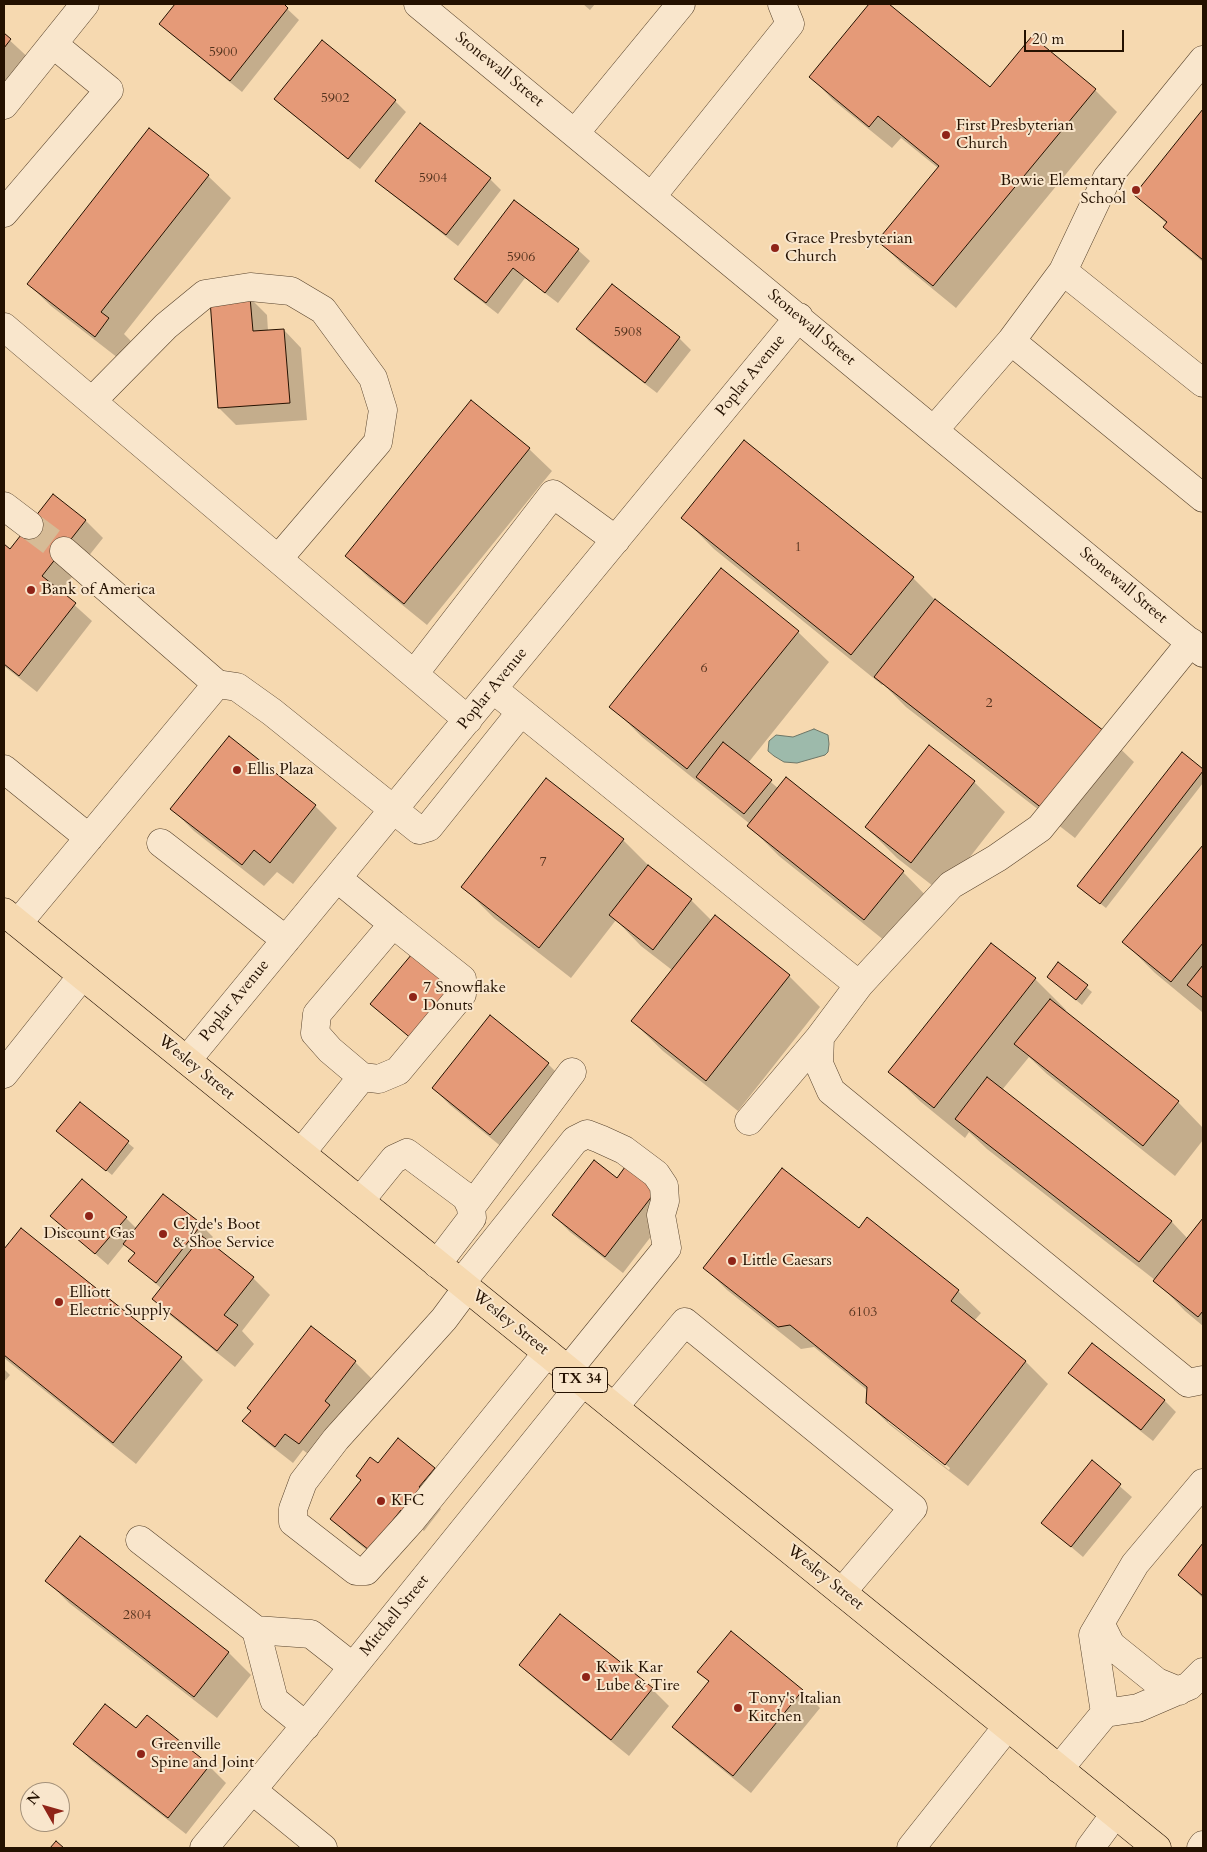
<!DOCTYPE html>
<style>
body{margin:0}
#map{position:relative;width:1207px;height:1852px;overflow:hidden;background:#f6d9b0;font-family:Cardo,serif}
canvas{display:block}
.frame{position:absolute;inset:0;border:5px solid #241100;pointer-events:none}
.north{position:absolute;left:20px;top:1782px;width:50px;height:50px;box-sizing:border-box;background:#f9e6cc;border:1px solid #a4917a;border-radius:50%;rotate:308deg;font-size:14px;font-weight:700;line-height:20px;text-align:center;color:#241100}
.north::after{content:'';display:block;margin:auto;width:18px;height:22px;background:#8f2418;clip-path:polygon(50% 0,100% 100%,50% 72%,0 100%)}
.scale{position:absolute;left:1024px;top:30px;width:100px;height:22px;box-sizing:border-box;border:2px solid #241100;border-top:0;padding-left:6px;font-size:15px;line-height:18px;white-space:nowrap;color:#241100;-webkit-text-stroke:4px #f9e6cc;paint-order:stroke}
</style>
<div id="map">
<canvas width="1207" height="1852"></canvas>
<div class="frame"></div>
<div class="north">N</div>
<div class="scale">20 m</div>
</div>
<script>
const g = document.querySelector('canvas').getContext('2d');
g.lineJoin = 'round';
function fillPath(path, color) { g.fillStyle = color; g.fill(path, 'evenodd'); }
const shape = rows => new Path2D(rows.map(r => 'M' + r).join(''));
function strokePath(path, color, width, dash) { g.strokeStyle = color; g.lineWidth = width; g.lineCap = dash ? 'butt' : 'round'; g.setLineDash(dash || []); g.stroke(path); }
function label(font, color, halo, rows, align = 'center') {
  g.font = font + ' Cardo,serif'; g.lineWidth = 4; g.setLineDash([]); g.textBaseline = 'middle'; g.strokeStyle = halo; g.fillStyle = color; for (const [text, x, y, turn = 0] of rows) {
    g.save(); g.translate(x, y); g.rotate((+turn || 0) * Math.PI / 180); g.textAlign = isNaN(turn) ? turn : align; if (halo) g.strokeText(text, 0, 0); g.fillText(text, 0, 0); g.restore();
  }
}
const water = shape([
 [814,729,828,735,829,744,828,752,825,755,797,763,784,762,774,756,768,751,769,741,776,735,793,737,814,729]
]);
const shadow = shape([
 [177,4,282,4,299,20,242,92,172,35,161,24],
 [583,4,595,4,590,10],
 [871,4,887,4,990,88,1095,90,1117,112,956,308,901,263,879,241,938,168,901,138,892,148,833,100,811,77],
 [4,35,33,62,4,97],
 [275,99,395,101,406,112,360,169,287,110],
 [1203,111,1203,262,1182,244,1164,227,1167,224,1135,194],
 [149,130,208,176,231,198,124,334,131,341,118,358,51,306,28,284],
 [490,179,501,190,458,246,389,192,377,181],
 [578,250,590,261,558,303,525,278,498,314,467,290,456,279],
 [612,286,679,338,691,350,657,393,589,341,578,329],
 [250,298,267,315,268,331,284,330,301,348,307,420,236,425,219,408],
 [745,442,913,578,938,603,1103,732,1134,762,1075,838,906,707,883,684,882,685,714,549,683,518],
 [529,449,552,471,427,625,369,578,346,556],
 [53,496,86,521,103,538,60,592,92,621,37,692,4,666,4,546,10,551],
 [798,632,829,662,748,763,779,789,903,872,933,903,895,949,779,856,749,826,750,824,642,737,611,706],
 [1182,753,1203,770,1203,783,1106,908,1084,891],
 [546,780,623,840,654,871,691,900,712,921,715,917,789,976,820,1007,738,1111,663,1051,632,1021,672,970,641,946,616,920,571,978,494,918,463,887],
 [974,782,1005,812,942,893,897,858,866,827],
 [315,806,337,828,293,884,277,872,264,886,194,831,172,809],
 [1203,847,1203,1011,1202,1012,1155,973,1124,942],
 [992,944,1035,979,1066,1010,1064,1012,1178,1102,1203,1128,1203,1140,1175,1176,1047,1074,1029,1057,1002,1090,1171,1221,1188,1239,1203,1220,1203,1326,1185,1311,1155,1280,987,1149,969,1132,965,1138,921,1102,890,1072],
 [1058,964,1092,992,1082,1005,1054,982],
 [548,1064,565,1081,508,1152,450,1105,433,1088],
 [80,1104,134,1148,112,1175,58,1131],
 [617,1180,655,1192,672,1209,623,1273,570,1232,553,1215],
 [163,1196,201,1225,213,1237,208,1242,253,1278,270,1295,242,1331,254,1344,235,1367,171,1316,154,1299,162,1289,130,1261,135,1254,125,1244,108,1265,52,1216,126,1218,137,1229],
 [867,1219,958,1291,981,1313,974,1321,1025,1361,1048,1384,968,1486,890,1425,867,1403,868,1391,814,1347,801,1349,727,1290,705,1268,859,1230],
 [888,1419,950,1468,949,1470,888,1422],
 [21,1229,181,1358,203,1380,136,1464,4,1358,4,1251],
 [311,1328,355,1362,372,1379,317,1461,303,1450,293,1463,261,1438,244,1421],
 [4,1369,10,1375,4,1382],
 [1070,1373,1164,1400,1176,1412,1153,1441,1082,1385],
 [1092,1462,1132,1497,1083,1557,1043,1523],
 [378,1465,434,1469,451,1486,436,1505,441,1509,424,1531,418,1526,387,1566,349,1536,332,1519],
 [80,1537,229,1653,251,1675,217,1718,69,1603,47,1581],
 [1203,1545,1203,1598,1179,1575],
 [561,1615,652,1689,669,1706,629,1756,538,1682,521,1665],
 [731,1632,803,1691,820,1708,751,1793,691,1744,673,1727,709,1682,699,1672],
 [137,1730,209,1766,226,1783,186,1834,92,1761,75,1744]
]);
const building = shape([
 [175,4,284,4,288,8,230,81,159,24,175,4],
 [869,4,889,4,990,87,1032,36,1096,89,933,286,877,241,939,166,878,116,869,127,809,77,869,4],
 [4,33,11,39,4,48,4,33],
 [322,40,396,100,348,159,274,99,322,40],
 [1203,109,1203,260,1163,227,1167,222,1134,195,1203,109],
 [420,123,491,178,446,235,375,181,420,123],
 [149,128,209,175,101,312,109,318,95,337,27,284,149,128],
 [514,200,579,249,545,293,513,268,486,303,454,279,514,200],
 [612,284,680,337,645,383,576,329,612,284],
 [250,297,253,331,284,329,290,403,218,408,210,300,250,297],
 [471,400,530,448,404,604,345,556,471,400],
 [744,440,914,577,851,655,681,518,744,440],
 [53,494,86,520,42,576,76,603,19,676,4,664,4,544,10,549,53,494],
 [721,568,799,631,687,769,609,707,721,568],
 [935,599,1104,731,1043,809,874,677,935,599],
 [229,736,316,805,270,863,254,850,242,865,170,809,229,736],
 [723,742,772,780,744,814,696,777,723,742],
 [929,745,975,781,911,863,865,827,929,745],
 [1182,752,1203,769,1203,771,1100,904,1077,886,1182,752],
 [786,777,904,871,864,920,747,826,786,777],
 [546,778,624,839,539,948,461,887,546,778],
 [1203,845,1203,943,1171,982,1122,942,1203,845],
 [648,865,692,899,653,950,609,915,648,865],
 [715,915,790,975,706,1081,631,1021,715,915],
 [991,943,1036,978,934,1108,888,1072,991,943],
 [412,954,455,989,413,1040,370,1004,412,954],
 [1058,962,1088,985,1076,1000,1047,977,1058,962],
 [1203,965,1203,998,1187,985,1203,965],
 [1050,999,1179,1101,1143,1146,1014,1044,1050,999],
 [490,1015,549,1063,490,1135,432,1088,490,1015],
 [987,1077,1172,1221,1139,1262,955,1119,987,1077],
 [80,1102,129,1141,106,1171,56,1131,80,1102],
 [594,1160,617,1178,625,1167,656,1191,605,1257,552,1215,594,1160],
 [782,1168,859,1228,867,1217,959,1290,951,1301,1026,1361,945,1465,866,1403,867,1387,790,1325,778,1327,703,1268,782,1168],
 [82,1179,127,1217,95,1254,50,1216,82,1179],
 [163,1194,202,1224,156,1283,128,1261,135,1253,123,1244,163,1194],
 [1203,1218,1203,1311,1198,1317,1153,1281,1203,1218],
 [21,1228,182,1357,113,1443,4,1355,4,1249,21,1228],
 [202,1236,254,1277,224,1315,238,1325,217,1351,152,1299,202,1236],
 [311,1326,356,1361,325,1401,330,1405,299,1444,285,1434,275,1447,242,1421,251,1411,247,1408,311,1326],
 [1092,1343,1165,1400,1141,1430,1068,1373,1092,1343],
 [398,1438,435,1468,419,1487,425,1491,406,1515,401,1510,369,1550,330,1519,361,1480,356,1476,370,1457,378,1463,398,1438],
 [1092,1460,1121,1484,1071,1547,1041,1523,1092,1460],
 [80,1536,229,1652,194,1697,45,1581,80,1536],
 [1203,1543,1203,1596,1178,1575,1203,1543],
 [560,1614,653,1688,611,1740,519,1665,560,1614],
 [731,1631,803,1690,733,1776,672,1727,709,1681,697,1672,731,1631],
 [105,1704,136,1728,147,1715,210,1765,168,1818,73,1744,105,1704],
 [56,1841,64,1848,50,1848,56,1841]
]);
const minorTunnel = shape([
 [29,525,64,551]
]);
const minor = shape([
 [418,4,1203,653],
 [4,105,85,4],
 [575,133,681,4],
 [652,196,790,24,782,4],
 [4,213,109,90,53,44],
 [1063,271,1203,383],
 [4,327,468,720],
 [1011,341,1063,271,1107,178,1203,60],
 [92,401,166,326,205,294,250,287,291,291,323,310,373,378,383,410,378,442,278,559],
 [934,430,1011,341,1203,498],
 [4,506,29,525],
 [64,551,217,684],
 [414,674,553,494,616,540],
 [493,689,859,985,820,1037,819,1064,831,1091,1188,1383,1203,1380],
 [4,769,89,838],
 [161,843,286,940],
 [18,923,217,684,237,687,272,712,419,830,429,827,521,712],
 [859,985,951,885,997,858,1040,828,1191,642],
 [187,1060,799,317],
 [4,1074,82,976],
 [362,1077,379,1079,398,1071,462,994,462,979,393,924],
 [749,1121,820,1037],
 [301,1153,362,1077,330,1050,315,1033,317,1014,393,924,337,878],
 [360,1201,394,1159,407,1153,466,1197,471,1207,472,1218,437,1264],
 [471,1207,572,1072],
 [461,1283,575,1140,587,1134,600,1139,624,1150,656,1174,664,1186,665,1201,661,1215,667,1248,568,1370],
 [467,1288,444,1319,336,1439,303,1482,293,1509,293,1522,356,1571,366,1571,411,1521,547,1353],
 [614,1407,685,1322,913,1508,842,1592],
 [140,1540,256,1630,311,1634,353,1667],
 [1100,1623,1111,1645,1157,1682,1179,1691],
 [256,1630,274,1700,306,1726],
 [1105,1713,1093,1635,1135,1564,1203,1483],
 [1059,1769,1105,1713,1138,1708,1189,1686,1203,1672],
 [252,1790,323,1848],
 [204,1848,315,1714,583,1382],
 [911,1848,1007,1727],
 [1090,1848,1115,1814],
 [1201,1848,1203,1845]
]);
const major = shape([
 [4,912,1157,1848]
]);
const markers = [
 [946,135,5,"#8f2418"],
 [1136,190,5,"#8f2418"],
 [775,248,5,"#8f2418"],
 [31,590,5,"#8f2418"],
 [237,770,5,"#8f2418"],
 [413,997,5,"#8f2418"],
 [89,1216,5,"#8f2418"],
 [163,1234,5,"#8f2418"],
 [732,1261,5,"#8f2418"],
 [59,1302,5,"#8f2418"],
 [381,1501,5,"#8f2418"],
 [586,1677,5,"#8f2418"],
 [738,1708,5,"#8f2418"],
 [141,1754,5,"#8f2418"]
];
const numberNames = [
 ["5900",223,53],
 ["5902",335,99],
 ["5904",433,179],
 ["5906",521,258],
 ["5908",628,333],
 ["1",798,548],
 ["6",704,669],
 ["2",989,704],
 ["7",543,863],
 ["6103",863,1313],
 ["2804",137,1616]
];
const shields = [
 [580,1380,55]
];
const shieldNames = [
 ["TX 34",580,1380]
];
const streetNames = [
 ["Stonewall Street",499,70,39],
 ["Stonewall Street",811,328,40],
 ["Poplar Avenue",751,376,-51],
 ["Stonewall Street",1123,586,40],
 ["Poplar Avenue",493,689,-51],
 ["Poplar Avenue",235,1001,-51],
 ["Wesley Street",196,1068,39],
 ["Wesley Street",510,1323,39],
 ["Wesley Street",825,1578,39],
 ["Mitchell Street",395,1616,-51]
];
const poiNames = [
 ["First Presbyterian",956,126],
 ["Church",956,144],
 ["Bowie Elementary",1126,181,"right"],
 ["School",1126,199,"right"],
 ["Grace Presbyterian",785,239],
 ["Church",785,257],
 ["Bank of America",41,590],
 ["Ellis Plaza",247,770],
 ["7 Snowflake",423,988],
 ["Donuts",423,1006],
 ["Clyde's Boot",173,1225],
 ["& Shoe Service",173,1243],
 ["Discount Gas",89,1234,"center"],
 ["Little Caesars",742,1261],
 ["Elliott",69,1293],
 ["Electric Supply",69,1311],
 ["KFC",391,1501],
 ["Kwik Kar",596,1668],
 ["Lube & Tire",596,1686],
 ["Tony's Italian",748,1699],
 ["Kitchen",748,1717],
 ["Greenville",151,1745],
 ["Spine and Joint",151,1763]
];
fillPath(water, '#9dbaab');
strokePath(water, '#6d7667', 1);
fillPath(shadow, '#0003');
fillPath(building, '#e59a78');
strokePath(building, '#241100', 1);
strokePath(minorTunnel, '#d6bb96', 28, [28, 14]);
strokePath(minor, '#58432c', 29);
strokePath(major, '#241100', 29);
strokePath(minor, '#f9e6cc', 28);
strokePath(major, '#f6d9b0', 28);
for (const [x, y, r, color] of markers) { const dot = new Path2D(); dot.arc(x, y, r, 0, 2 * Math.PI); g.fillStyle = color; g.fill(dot); strokePath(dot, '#f9e6cc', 2); }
label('14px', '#54331e', null, numberNames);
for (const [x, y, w] of shields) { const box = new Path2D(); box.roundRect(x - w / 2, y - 12.5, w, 25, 4); g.fillStyle = '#f9e6cc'; g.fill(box); strokePath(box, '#241100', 1); }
label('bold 15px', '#241100', null, shieldNames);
label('16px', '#241100', '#f9e6cc', streetNames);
label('16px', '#241100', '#f9e6cc', poiNames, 'left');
</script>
